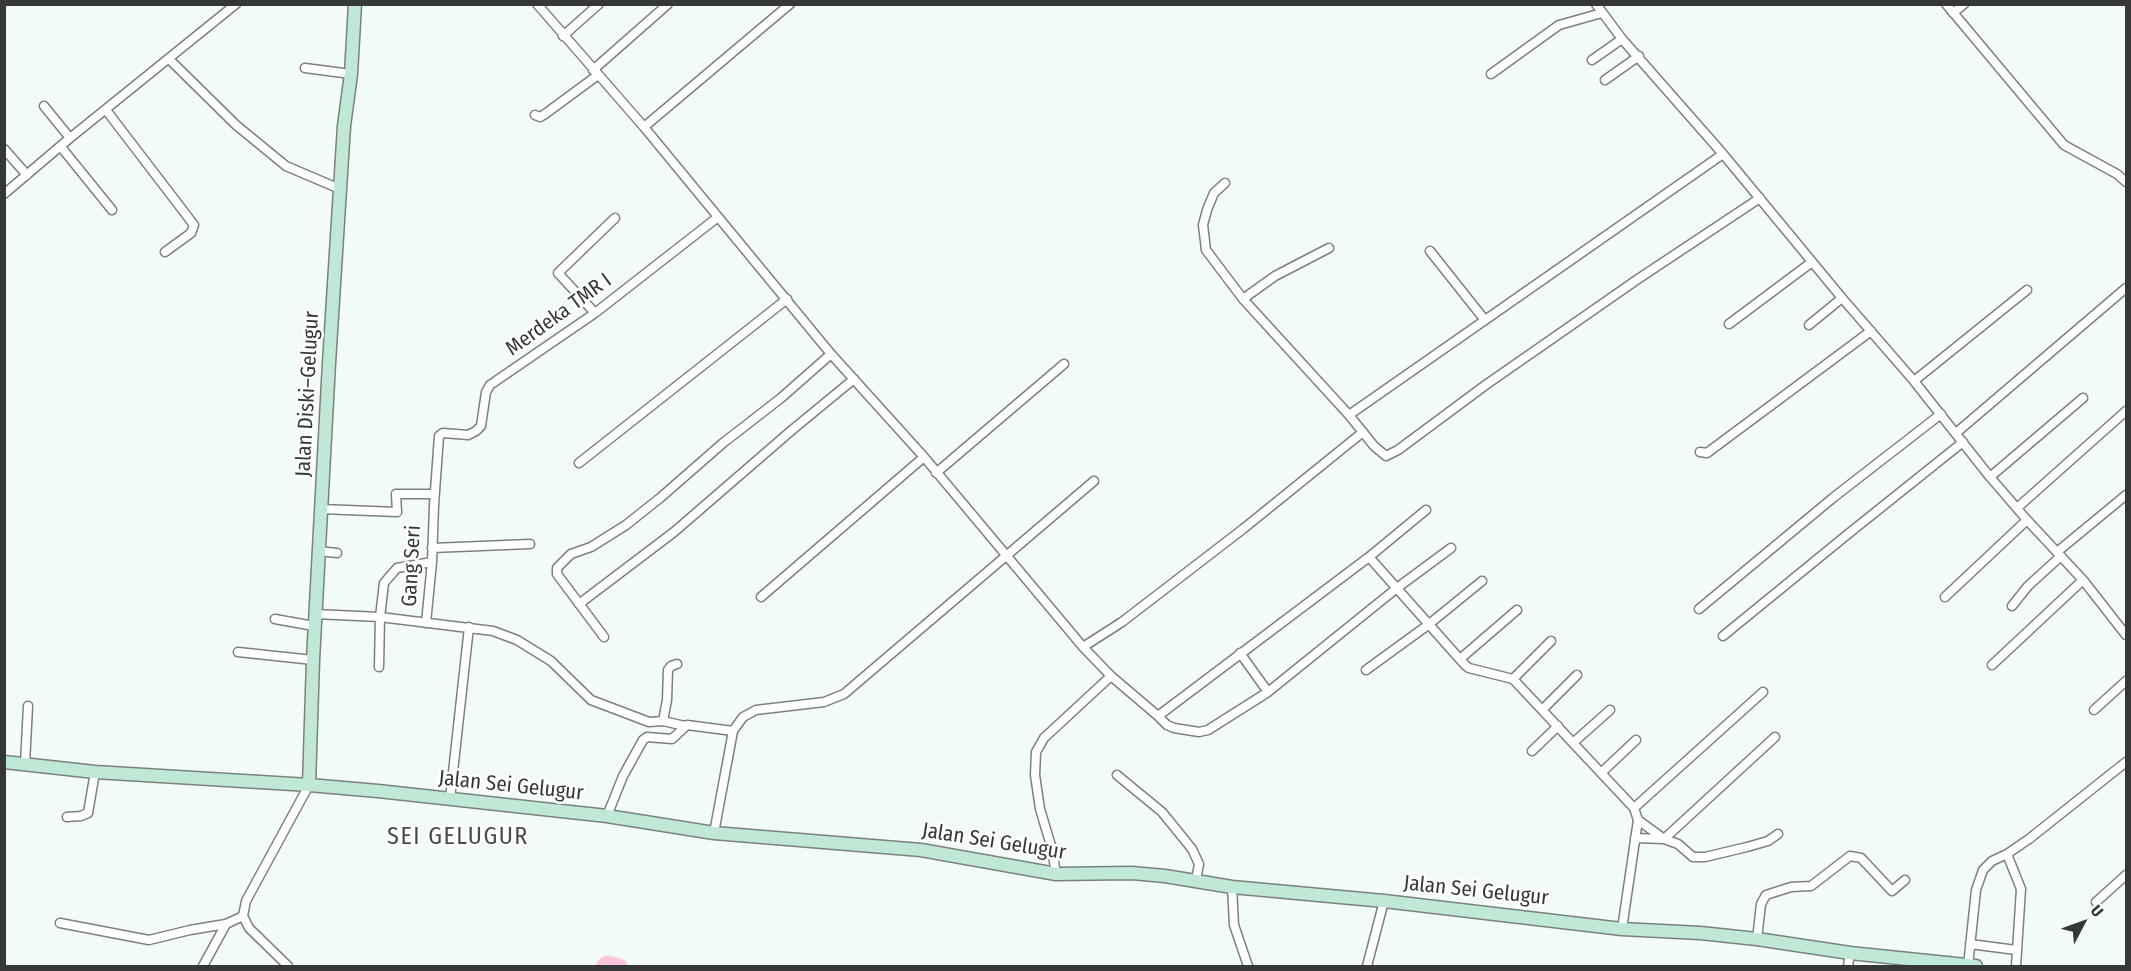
<!DOCTYPE html>
<meta charset="utf-8">
<style>
body{margin:0}
#map{position:relative;width:2131px;height:971px;overflow:hidden;background:#f3fbf6;font-family:"Fira Sans Condensed",sans-serif}
canvas{display:block}
.frame{position:absolute;inset:0;border:6px solid #353837;pointer-events:none}
.north{position:absolute;left:2053px;top:893px;width:60px;height:60px;-webkit-text-stroke:4px #fff;paint-order:stroke;rotate:49deg;font-size:16px;font-weight:700;line-height:24px;text-align:center;color:#353837}
.north::after{content:'';display:block;margin:auto;width:21px;height:27px;background:#353837;clip-path:polygon(50% 0,100% 100%,50% 72%,0 100%)}
</style>
<div id="map">
<canvas width="2131" height="971"></canvas>
<div class="frame"></div>
<div class="north">U</div>
</div>
<script>
const g = document.querySelector('canvas').getContext('2d');
g.lineJoin = 'round';
const shape = rows => new Path2D(rows.map(r => 'M' + r).join(''));
function strokePath(path, color, width, dash) { g.strokeStyle = color; g.lineWidth = width; g.lineCap = dash ? 'butt' : 'round'; g.setLineDash(dash || []); g.stroke(path); }
function label(font, color, halo, rows, align = 'center') {
  g.font = font + ' "Fira Sans Condensed",sans-serif'; g.lineWidth = 5; g.setLineDash([]); g.textBaseline = 'middle'; g.strokeStyle = halo; g.fillStyle = color; for (const [text, x, y, turn = 0] of rows) {
    g.save(); g.translate(x, y); g.rotate((+turn || 0) * Math.PI / 180); g.textAlign = isNaN(turn) ? turn : align; if (halo) g.strokeText(text, 0, 0); g.fillText(text, 0, 0); g.restore();
  }
}
const river = shape([
 [603,966,607,963,620,966]
]);
const street = shape([
 [537,4,644,127,831,354,924,457,1083,647,1111,676,1158,716,1369,557,1426,510],
 [1596,4,1622,39,1723,154,1842,298,1914,381,1990,477,2027,520,2083,580,2126,635],
 [1946,4,2064,145,2117,174,2126,182],
 [1953,13,1964,4],
 [563,36,599,4],
 [169,59,236,125,286,166,340,189],
 [1592,60,1622,39],
 [305,68,351,74],
 [593,70,668,4],
 [1491,74,1559,25,1602,13],
 [1605,80,1639,56],
 [44,106,70,138],
 [106,110,194,225,191,233,165,252],
 [535,115,540,117,545,114,598,75],
 [644,127,790,4],
 [61,147,112,210],
 [4,149,27,175],
 [1225,183,1214,193,1207,210,1203,225,1206,250,1243,299,1349,415,1374,446,1386,456,1398,450,1487,384,1638,279,1760,198],
 [4,194,70,138,236,4],
 [1430,251,1484,319],
 [1243,299,1275,276,1329,248],
 [595,313,558,273,615,218],
 [1729,324,1812,262],
 [1809,325,1842,298],
 [1914,381,2027,290],
 [1349,415,1723,154],
 [1956,433,2126,288],
 [1700,452,1707,453,1871,331],
 [579,463,787,299],
 [936,473,1064,364],
 [1990,477,2083,398],
 [2017,508,2126,411],
 [321,509,397,512,396,494,434,494],
 [432,548,530,544],
 [318,551,337,553],
 [2057,552,2126,495],
 [1369,557,1465,665,1469,668,1513,679,1634,808,1638,820,1622,929],
 [761,597,924,457],
 [1945,597,2027,520],
 [579,604,674,532,792,430,854,379],
 [2012,606,2028,586,2061,556],
 [1699,609,1834,497,1941,414],
 [315,614,380,617,493,631,517,640,551,661,591,700,649,722,663,721,685,726],
 [275,619,314,626],
 [426,623,432,562,434,505,439,436,443,433,468,435,476,431,481,426,486,392,490,385,595,313,718,217],
 [1723,636,1848,534,1963,442],
 [604,637,557,574,557,568,571,554,591,547,626,525,660,498,723,443,781,398,831,354],
 [1083,647,1122,622,1243,529,1363,432],
 [238,652,313,660],
 [1240,653,1268,692,1397,588,1451,548],
 [1460,659,1517,610],
 [1992,665,2083,580],
 [379,667,380,617,384,583,397,568,432,562],
 [1366,670,1428,625,1482,581],
 [1513,679,1551,641],
 [1543,709,1577,675],
 [2094,710,2126,681],
 [1158,716,1167,725,1174,728,1199,732,1208,730,1268,692],
 [663,721,667,700,668,670,671,666,677,664],
 [1574,742,1610,710],
 [1532,751,1558,726],
 [25,764,28,706],
 [1601,773,1636,740],
 [1117,775,1162,812,1192,849,1199,864,1196,880],
 [450,799,469,627],
 [1634,808,1763,692],
 [607,816,623,776,643,740,647,737,672,739,687,725,733,731],
 [67,817,81,816,88,813,95,772],
 [1638,820,1664,839,1678,844,1693,857,1705,857,1747,847,1768,841,1778,834],
 [714,833,733,731,743,717,756,710,824,702,844,694,1094,481],
 [1635,838,1664,839,1775,737],
 [2007,854,2021,889,2016,966],
 [1056,874,1052,849,1040,809,1035,775,1036,752,1044,738,1111,676],
 [1232,887,1234,925,1248,966],
 [2096,902,2126,875],
 [60,923,149,940,190,930,226,924,243,916],
 [1757,939,1761,904,1766,895,1791,887,1811,886,1850,856,1861,858,1892,891,1905,880],
 [1970,944,2016,950],
 [203,966,226,924],
 [288,966,249,928,243,916,246,901,309,785],
 [1367,966,1384,901],
 [1848,966,1850,953],
 [1968,966,1976,890,1983,870,1992,861,2007,854,2029,839,2126,762]
]);
const secondary = shape([
 [4,762,95,772,309,785,378,791,607,816,714,833,921,850,1056,874,1132,873,1165,876,1232,887,1384,901,1622,929,1700,933,1757,939,1850,953,1976,966],
 [309,785,313,660,329,363,344,126,351,74,355,4]
]);
const streetNames = [
 ["Merdeka TMR I",559,315,-36],
 ["Jalan Diski–Gelugur",308,394,-87],
 ["Gang Seri",412,566,-87],
 ["Jalan Sei Gelugur",511,786,6],
 ["Jalan Sei Gelugur",994,842,9],
 ["Jalan Sei Gelugur",1476,891,6]
];
const quarterNames = [
 ["SEI GELUGUR",458,837]
];
strokePath(river, '#fcc7dc', 15);
strokePath(street, '#7b827e', 11);
strokePath(secondary, '#7b827e', 15);
strokePath(street, '#fff', 8);
strokePath(secondary, '#c0e8d7', 12);
label('21px', '#353837', '#fff', streetNames);
g.letterSpacing = '1.5px';
label('24px', '#474e4a', '#fff', quarterNames);
g.letterSpacing = '0px';
</script>
